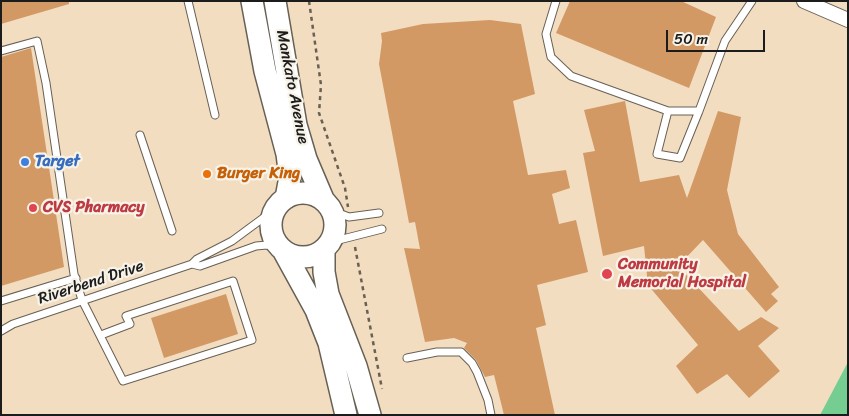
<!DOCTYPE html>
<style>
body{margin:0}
#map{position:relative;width:849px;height:416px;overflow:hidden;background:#f3ddc0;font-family:Sriracha,sans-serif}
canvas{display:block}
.frame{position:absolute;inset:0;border:2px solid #1c1c1c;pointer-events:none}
.scale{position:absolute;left:666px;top:30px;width:99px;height:22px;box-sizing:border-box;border:2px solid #1c1c1c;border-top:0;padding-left:6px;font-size:15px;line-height:18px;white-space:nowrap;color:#1c1c1c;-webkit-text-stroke:4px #f7f3e8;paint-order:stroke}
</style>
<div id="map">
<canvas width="849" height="416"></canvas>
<div class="frame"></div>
<div class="scale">50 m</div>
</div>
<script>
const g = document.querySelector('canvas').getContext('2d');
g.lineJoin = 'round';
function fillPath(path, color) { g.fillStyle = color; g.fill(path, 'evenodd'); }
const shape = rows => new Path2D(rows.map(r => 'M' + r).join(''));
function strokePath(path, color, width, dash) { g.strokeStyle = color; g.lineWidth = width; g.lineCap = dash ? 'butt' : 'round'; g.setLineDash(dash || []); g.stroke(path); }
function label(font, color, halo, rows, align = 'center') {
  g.font = font + ' Sriracha,sans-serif'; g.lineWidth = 4.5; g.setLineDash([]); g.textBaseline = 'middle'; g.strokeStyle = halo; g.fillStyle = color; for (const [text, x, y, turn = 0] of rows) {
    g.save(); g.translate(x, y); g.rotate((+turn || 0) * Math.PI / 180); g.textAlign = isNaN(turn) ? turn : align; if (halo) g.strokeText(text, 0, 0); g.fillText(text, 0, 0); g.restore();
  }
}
const green = shape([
 [848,362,848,415,820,415]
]);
const building = shape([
 [1,1,69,1,69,4,1,24],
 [570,1,681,1,716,17,689,88,556,33],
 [490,20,521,24,535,94,513,101,528,175,566,170,570,188,552,194,559,224,576,220,588,272,537,285,546,325,536,328,555,415,504,415,494,375,485,377,476,360,464,348,467,343,454,338,425,342,404,248,420,249,415,222,409,223,379,64,382,41,381,33,423,24],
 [31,48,64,267,1,286,1,57],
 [625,101,640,182,679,175,687,198,718,111,741,117,727,190,738,234,779,287,771,294,778,301,766,312,703,240,678,266,739,331,761,317,779,328,758,346,780,371,749,398,727,374,697,394,676,366,698,345,648,285,644,246,603,256,583,153,595,151,584,110],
 [226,294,238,334,164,358,151,318]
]);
const path = shape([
 [309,1,321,85,319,113,345,188,348,207],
 [355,247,382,389]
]);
const lane = shape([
 [188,1,215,115],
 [556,1,546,34,551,57,571,76,668,111],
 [1,51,37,41,46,83,74,274,82,300,123,381,252,340,233,281,126,316,130,324,101,335],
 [699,111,668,111,657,154,680,158,699,111,725,41,752,1],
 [140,135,172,231],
 [333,211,349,217,379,213],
 [331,242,382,229],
 [192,264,200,266,256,246,267,245,279,247],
 [1,301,76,278],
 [1,331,13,324,192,264,197,259,232,241,274,210],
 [407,358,437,352,461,352,472,363,477,372,488,400,491,415]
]);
const street = shape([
 [804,1,848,20]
]);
const primary = shape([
 [252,1,265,71,287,154,290,177,286,198],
 [275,1,296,125,306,159,323,199],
 '271 225a32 32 0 1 1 64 0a32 32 0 1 1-64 0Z',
 [283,250,316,310,329,343,346,415],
 [324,250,324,272,328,294,356,366,370,415]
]);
const markers = [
 [25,162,5,"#3f7fe0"],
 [207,174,5,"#e8710a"],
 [33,208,5,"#e0444e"],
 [607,274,6,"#e0444e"]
];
const streetNames = [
 ["Mankato Avenue",292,87,79],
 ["Riverbend Drive",91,283,-18]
];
const shopNames = [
 ["Target",35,162]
];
const foodNames = [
 ["Burger King",217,174]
];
const healthNames = [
 ["CVS Pharmacy",43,208],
 ["Community",618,265],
 ["Memorial Hospital",618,283]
];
fillPath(green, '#76cd92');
fillPath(building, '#d29965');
strokePath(lane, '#676055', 9);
strokePath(street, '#676055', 16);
strokePath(primary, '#676055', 24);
strokePath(path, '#676055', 2.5, [4, 4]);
strokePath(lane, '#fff', 7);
strokePath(street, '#fff', 14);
strokePath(primary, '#fff', 21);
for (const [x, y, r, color] of markers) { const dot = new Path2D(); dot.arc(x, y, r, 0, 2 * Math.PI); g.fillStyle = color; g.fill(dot); strokePath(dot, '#f7f3e8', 2); }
label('16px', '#1c1c1c', '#f7f3e8', streetNames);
label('bold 16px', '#366cbe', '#f7f3e8', shopNames, 'left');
label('bold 16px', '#c56008', '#f7f3e8', foodNames, 'left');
label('bold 16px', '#be3a42', '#f7f3e8', healthNames, 'left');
</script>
